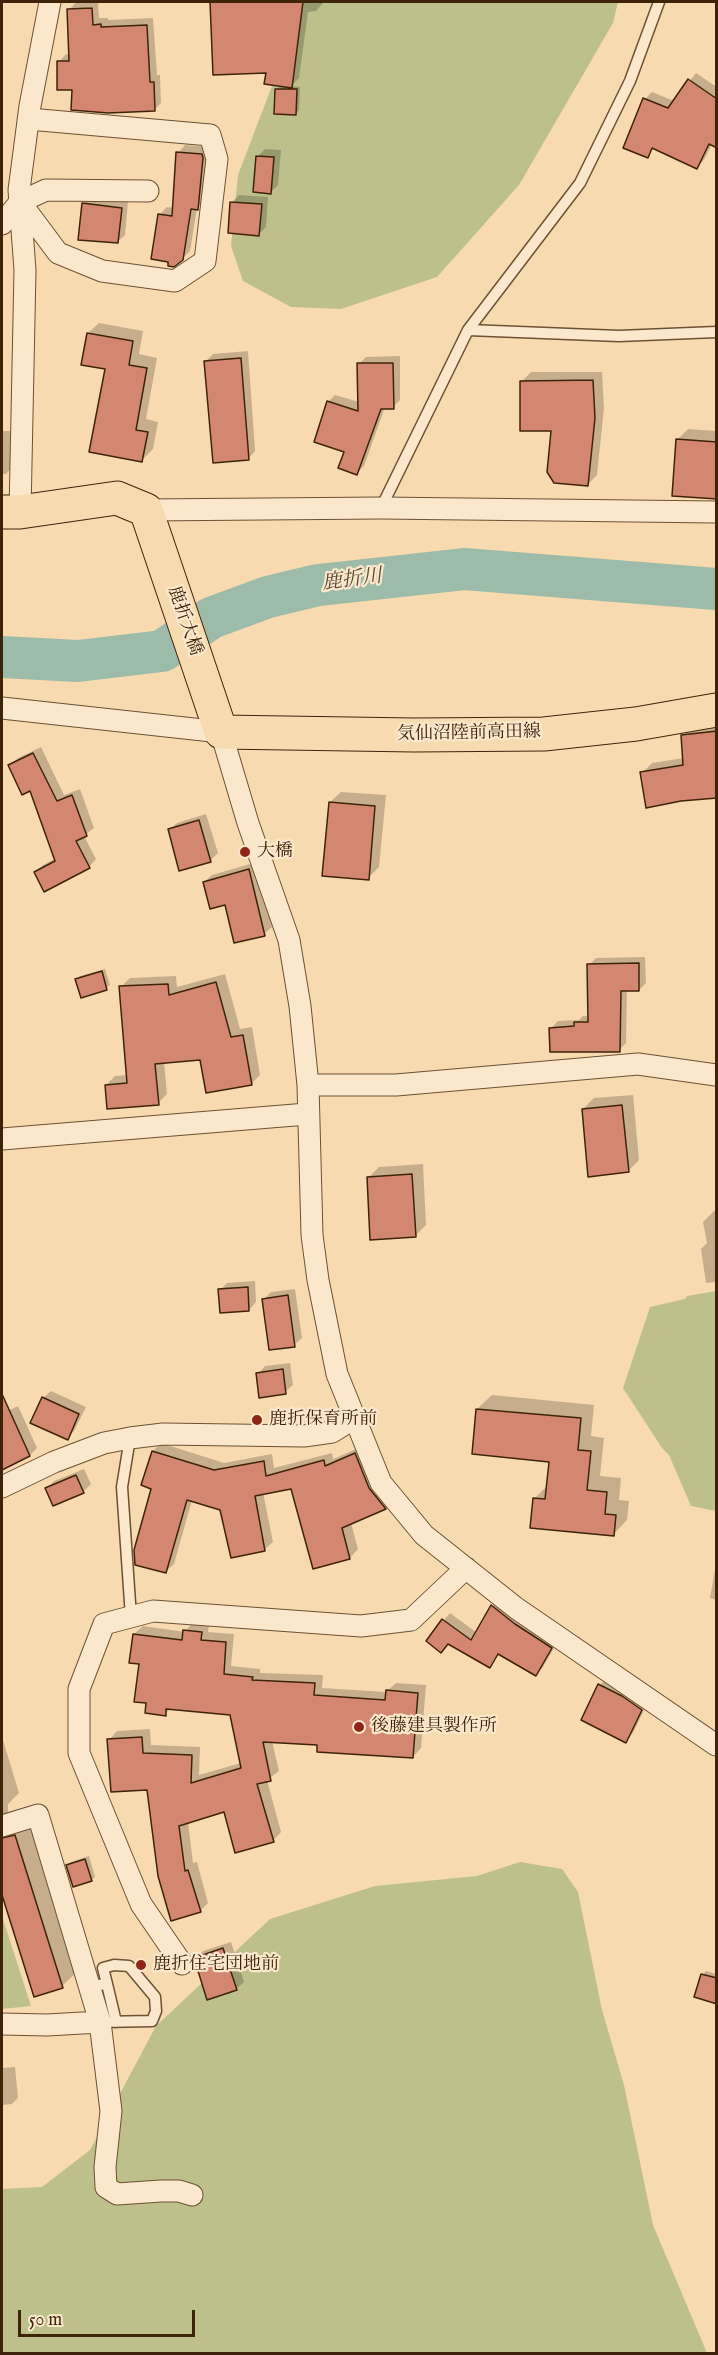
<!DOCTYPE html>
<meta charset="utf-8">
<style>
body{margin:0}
#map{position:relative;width:718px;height:2355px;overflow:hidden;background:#f8dab0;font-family:"IM FELL English",serif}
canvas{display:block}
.frame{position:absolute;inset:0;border:3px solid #3f2309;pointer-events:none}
.scale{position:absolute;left:18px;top:2310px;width:177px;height:27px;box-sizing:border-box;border:3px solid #3f2309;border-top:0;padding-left:8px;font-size:18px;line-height:21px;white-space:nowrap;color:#3f2309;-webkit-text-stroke:4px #fae7cc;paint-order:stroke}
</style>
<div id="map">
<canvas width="718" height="2355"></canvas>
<div class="frame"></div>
<div class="scale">50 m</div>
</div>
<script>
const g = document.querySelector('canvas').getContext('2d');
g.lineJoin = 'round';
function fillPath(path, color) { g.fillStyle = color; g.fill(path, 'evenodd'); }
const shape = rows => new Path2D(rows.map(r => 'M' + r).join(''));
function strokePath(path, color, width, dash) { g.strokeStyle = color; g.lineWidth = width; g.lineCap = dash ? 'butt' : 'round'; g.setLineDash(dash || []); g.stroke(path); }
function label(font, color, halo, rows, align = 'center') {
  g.font = font + ' "IM FELL English","Noto Serif JP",serif'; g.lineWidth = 4.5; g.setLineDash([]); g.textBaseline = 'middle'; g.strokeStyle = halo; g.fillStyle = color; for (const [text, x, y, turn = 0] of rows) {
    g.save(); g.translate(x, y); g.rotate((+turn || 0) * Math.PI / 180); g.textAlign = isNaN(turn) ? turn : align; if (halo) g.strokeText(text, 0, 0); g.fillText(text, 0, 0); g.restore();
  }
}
const green = shape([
 [287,2,618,2,613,23,519,185,437,277,341,309,291,307,243,281,231,246,238,175,275,78],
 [716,1291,716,1511,691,1506,669,1455,662,1448,623,1388,650,1307,685,1299,687,1296],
 [520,1862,562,1869,578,1892,602,2010,624,2085,653,2225,707,2353,2,2353,2,2189,42,2187,90,2150,156,2026,270,1919,375,1886,477,1876],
 [2,1916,31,2006,2,2009]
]);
const shadow = shape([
 [76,2,98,2,99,18,108,18,108,20,153,18,157,75,160,75,161,103,154,110,73,89,59,62,66,54,71,55,69,10],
 [211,2,324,2,316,11,308,12,299,78,291,86,300,87,299,110,296,114,277,89,281,85,267,71,214,73],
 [696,73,715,86,716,83,716,146,712,144,704,160,697,167,655,147,647,156,645,99,652,92,674,101],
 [185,145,209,147,205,201,197,208,190,251,182,259,160,214,167,207,174,208,178,153],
 [265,149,281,150,278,185,271,192,257,157],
 [239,195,268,197,266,227,259,234,232,202],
 [90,197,128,201,125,235,117,242,83,204],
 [99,323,143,331,139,354,157,358,146,419,158,422,153,449,142,460,107,368,88,333],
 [248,351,255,451,248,459,205,362,213,354],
 [400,356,400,400,393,407,385,407,364,466,357,473,328,402,335,395,359,402,359,364,366,357],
 [531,372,602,372,604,408,597,475,588,484,521,382],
 [688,429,716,431,716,497,678,439],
 [2,431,13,431,13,466,6,474,2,474],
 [716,723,716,797,642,773,652,763,684,758,682,736,692,726],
 [41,747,64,795,80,789,94,828,84,836,96,859,89,867,36,872,43,865,56,858,31,789,10,766,18,758],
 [341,792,386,795,379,867,368,878,330,802],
 [206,814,218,853,210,861,169,830,177,823],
 [257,862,272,927,264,934,226,903,204,882,212,875],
 [645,957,646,983,639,990,627,990,626,1043,619,1050,551,1028,558,1021,579,1020,583,1016,590,1016,589,965,596,958],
 [105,969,110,985,106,988,76,980,80,976],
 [225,974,240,1029,252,1027,260,1075,251,1084,201,1059,164,1062,167,1094,158,1103,106,1085,115,1076,128,1075,121,987,130,978,176,976,177,987],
 [633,1095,639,1160,628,1171,583,1109,594,1098],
 [423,1164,426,1225,415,1236,368,1178,379,1167],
 [714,1211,716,1211,716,1282,706,1283,701,1249,707,1243,703,1222],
 [255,1281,256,1302,249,1310,220,1290,227,1283],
 [295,1289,302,1338,294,1345,264,1299,271,1292],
 [290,1363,293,1385,285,1392,258,1374,265,1366],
 [51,1391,86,1407,74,1431,67,1438,43,1398],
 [492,1395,594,1405,591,1436,604,1438,600,1476,621,1478,619,1500,629,1501,627,1520,613,1535,535,1498,548,1485,550,1461,477,1409],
 [18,1406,37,1448,30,1455,2,1468,2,1414],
 [161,1443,224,1463,272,1454,274,1468,332,1453,333,1459,363,1446,393,1500,385,1508,351,1523,358,1549,350,1558,293,1487,263,1492,273,1542,264,1550,221,1509,192,1500,174,1564,165,1572,153,1488,153,1451],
 [84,1469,91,1484,83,1492,47,1489,54,1481],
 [716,1564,716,1600,710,1598],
 [499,1599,558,1641,543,1667,536,1674,500,1653,490,1666,448,1642,428,1640,450,1613,477,1633,493,1606],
 [193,1622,209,1624,208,1632,234,1634,231,1666,260,1669,260,1673,323,1675,322,1688,386,1692,396,1683,426,1685,421,1748,413,1757,319,1743,272,1741,279,1771,267,1780,281,1832,273,1841,225,1810,188,1822,193,1863,197,1862,208,1903,200,1911,149,1788,109,1740,117,1731,150,1729,151,1745,200,1747,199,1775,241,1763,231,1714,171,1708,165,1714,148,1701,134,1634,143,1626,185,1632],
 [607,1678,648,1702,633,1733,626,1741,600,1685],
 [2,1737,19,1793,8,1804,8,1811,18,1820,35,1821,81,1968,62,1986,35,1995,2,1890],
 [89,1856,95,1877,91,1880,68,1865,71,1862],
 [231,1942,244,1982,236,1989,196,1958,203,1951],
 [706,1971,716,1974,716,1999,696,1996,703,1974],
 [15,2067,18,2098,12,2104,2,2105,2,2068]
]);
const river = shape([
 [2,657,78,661,162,651,211,618,268,597,318,585,464,569,716,589]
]);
const building = shape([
 [210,2,303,2,292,88,264,84,266,73,213,75,210,2],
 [92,8,93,25,101,24,101,27,147,25,150,82,154,82,155,111,108,113,71,110,72,90,57,90,57,61,69,61,67,9,92,8],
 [688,79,717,99,717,148,709,144,697,169,652,148,648,158,623,148,643,98,668,108,688,79],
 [275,89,297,89,296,115,274,114,275,89],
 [176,152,202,154,203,158,198,210,191,209,183,260,174,267,168,266,168,262,151,259,158,214,172,216,176,152],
 [256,156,274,157,271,194,253,192,256,156],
 [230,202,262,204,259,236,228,233,230,202],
 [82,203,122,208,118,243,78,240,82,203],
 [87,333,133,341,129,365,147,368,136,430,148,432,142,462,89,452,105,369,81,365,87,333],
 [241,358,249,460,213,463,204,361,241,358],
 [357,363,393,363,394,409,381,409,357,475,338,468,344,452,314,442,327,401,358,411,357,363],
 [593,380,595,418,588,486,554,483,547,472,551,431,520,431,520,381,593,380],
 [676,439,717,442,717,499,672,496,676,439],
 [717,731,717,798,681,801,646,808,640,772,683,765,681,735,717,731],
 [33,753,57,801,72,795,87,836,76,841,90,868,44,892,34,872,55,861,30,791,22,795,8,765,33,753],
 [329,802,375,806,369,880,322,876,329,802],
 [199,820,211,862,179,871,168,829,199,820],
 [249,869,265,936,234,943,225,905,210,909,203,882,249,869],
 [639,963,639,991,621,991,620,1052,550,1052,549,1028,574,1026,574,1022,588,1022,587,964,639,963],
 [102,971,107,990,81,998,75,979,102,971],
 [216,982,231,1037,243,1035,252,1085,206,1093,200,1060,155,1064,159,1105,107,1109,105,1085,127,1083,119,986,168,984,169,995,216,982],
 [622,1105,629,1172,588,1177,582,1109,622,1105],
 [412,1174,416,1237,370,1240,367,1177,412,1174],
 [248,1287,249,1311,220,1313,218,1289,248,1287],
 [288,1295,295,1347,269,1350,262,1299,288,1295],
 [283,1369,286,1394,259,1398,256,1373,283,1369],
 [2,1394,30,1456,2,1470,2,1394],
 [42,1397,79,1414,68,1440,30,1423,42,1397],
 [476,1409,581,1418,578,1450,591,1451,587,1490,607,1492,605,1514,616,1515,614,1536,530,1528,533,1498,545,1499,549,1462,472,1454,476,1409],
 [152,1451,214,1470,264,1461,266,1476,324,1460,325,1466,355,1453,369,1488,386,1509,342,1528,350,1559,313,1569,291,1489,255,1496,265,1551,231,1558,220,1510,187,1500,166,1573,135,1565,134,1550,151,1489,141,1485,152,1451],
 [76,1475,84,1493,53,1506,45,1488,76,1475],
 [491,1605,515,1624,552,1648,536,1676,498,1654,490,1668,448,1644,441,1653,426,1641,442,1619,471,1640,491,1605],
 [183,1630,202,1632,201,1640,226,1642,224,1674,253,1677,252,1680,315,1683,314,1695,385,1700,386,1690,418,1693,413,1758,317,1752,317,1745,263,1742,271,1781,257,1784,274,1842,235,1853,224,1812,179,1826,185,1871,188,1870,201,1912,171,1921,158,1876,147,1790,111,1792,107,1739,142,1737,143,1753,192,1755,191,1783,241,1768,230,1715,166,1709,166,1716,145,1713,146,1703,134,1702,139,1664,129,1663,133,1634,182,1640,183,1630],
 [598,1684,622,1696,642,1710,626,1743,581,1720,598,1684],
 [15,1835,63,1988,34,1997,2,1895,2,1838,15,1835],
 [85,1859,92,1881,73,1887,66,1865,85,1859],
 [223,1948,237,1990,207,2000,194,1958,223,1948],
 [701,1974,717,1978,717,2004,694,1997,701,1974]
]);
const lane = shape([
 [468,330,619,336,716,332],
 [381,508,468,330,580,183,630,81,659,2],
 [130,1438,122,1487,131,1617],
 [107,1984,116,2022],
 [89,1986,107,1984,103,1968,114,1965,129,1966,155,1997,156,2011,152,2021,100,2022]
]);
const street = shape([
 [29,119,210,135,217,159,205,261,175,281,102,271,58,253,20,202,46,190,148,191],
 [2,224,20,202],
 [146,510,381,508,716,512],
 [20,512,25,270,19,190,30,106,50,2],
 [2,708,221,732,248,823,289,940,300,1006,308,1085,312,1235,318,1280,337,1374,381,1483,424,1535,516,1608,716,1745],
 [308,1085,396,1085,638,1064,716,1075],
 [2,1139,307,1114],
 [2,1487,54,1462,104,1443,130,1438,163,1434,304,1436,332,1432,353,1419],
 [2,1826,38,1815,100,2022,111,2111,105,2167,106,2187,117,2194,161,2191,179,2191,192,2195],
 [182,1964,141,1904,79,1753,79,1689,104,1624,153,1611,361,1626,411,1620,466,1568],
 [2,2024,47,2025,100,2022]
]);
const primary = shape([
 [2,512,20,512,117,498,146,510,221,732,414,735,544,734,636,724,716,710]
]);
const markers = [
 [245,852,6,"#8f2418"],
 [257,1420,6,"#8f2418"],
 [359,1727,6,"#8f2418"],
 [141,1965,6,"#8f2418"]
];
const streetNames = [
 ["鹿折大橋",184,621,71],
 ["気仙沼陸前高田線",469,734,-1]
];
const poiNames = [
 ["大橋",257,852],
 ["鹿折保育所前",269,1420],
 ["後藤建具製作所",371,1727],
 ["鹿折住宅団地前",153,1965]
];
const waterNames = [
 ["鹿折川",352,581,-7]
];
fillPath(green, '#bdc08b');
fillPath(shadow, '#0003');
strokePath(river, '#9dbba9', 42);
fillPath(building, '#d38771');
strokePath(building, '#3f2309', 1.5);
strokePath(lane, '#6d5133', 13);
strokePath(street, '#6d5133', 23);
strokePath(primary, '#3f2309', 35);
strokePath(lane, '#fae7cc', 10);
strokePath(street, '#fae7cc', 21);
strokePath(primary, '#f8dab0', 33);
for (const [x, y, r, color] of markers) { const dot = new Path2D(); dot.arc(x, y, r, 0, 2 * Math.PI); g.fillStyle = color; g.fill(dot); strokePath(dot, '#fae7cc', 2); }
label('18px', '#3f2309', '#fae7cc', streetNames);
label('18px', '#3f2309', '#fae7cc', poiNames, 'left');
label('italic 20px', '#564931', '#fae7cc', waterNames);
</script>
